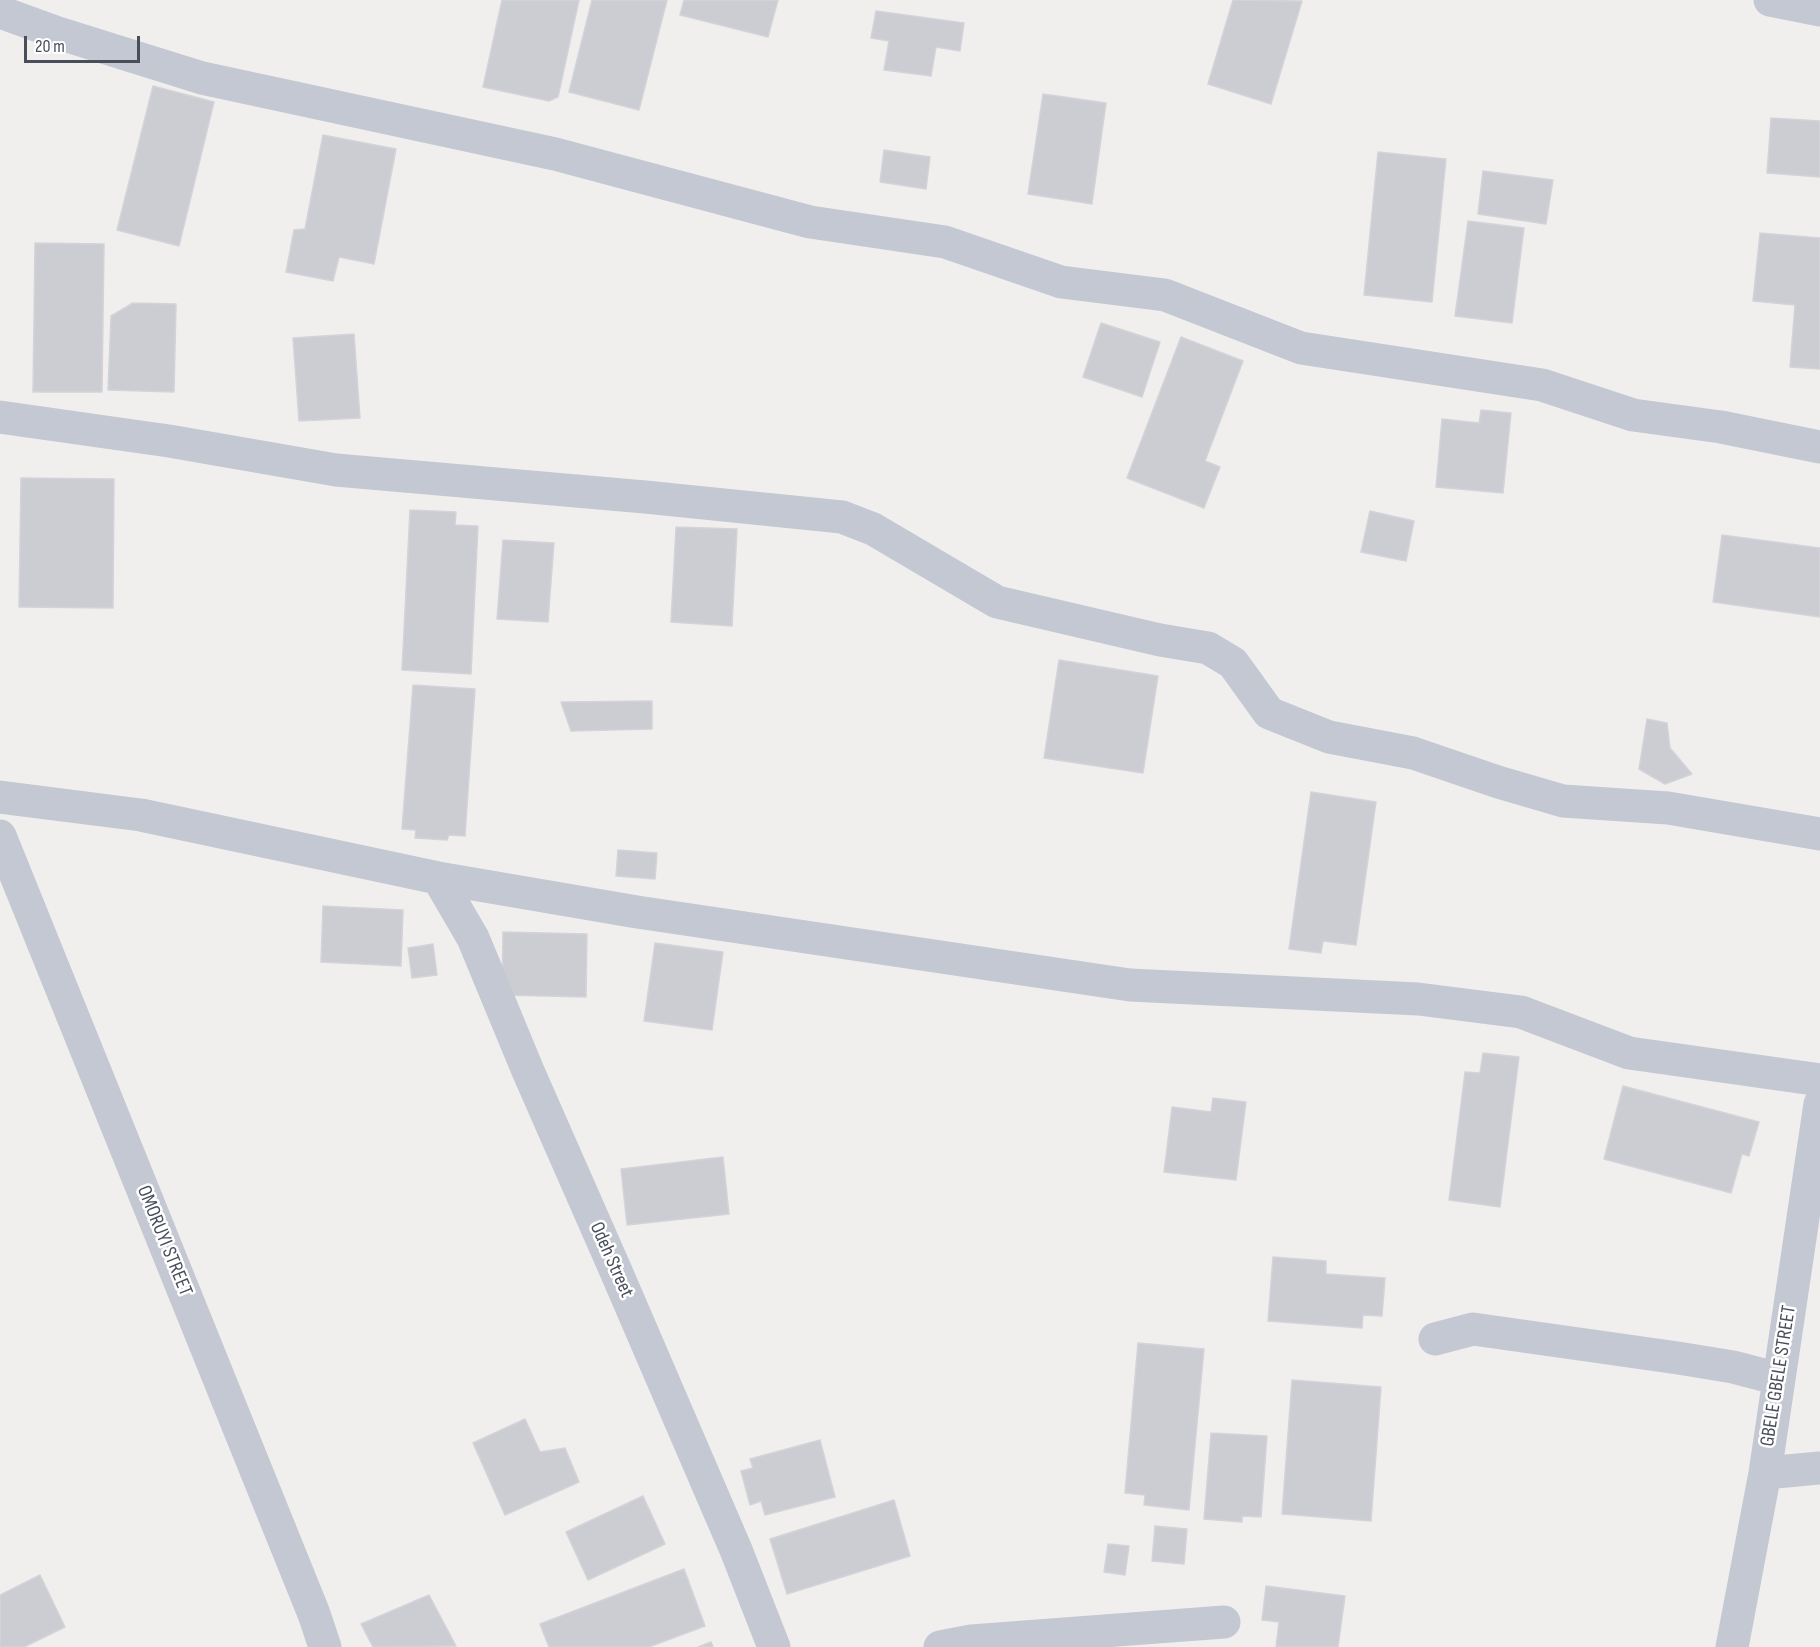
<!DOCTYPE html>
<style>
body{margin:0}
#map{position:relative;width:1820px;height:1647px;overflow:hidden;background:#f1efee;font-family:"Sofia Sans Condensed",sans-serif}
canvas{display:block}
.scale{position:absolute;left:24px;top:36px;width:116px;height:27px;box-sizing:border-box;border:3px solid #484e5a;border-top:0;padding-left:8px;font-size:18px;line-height:21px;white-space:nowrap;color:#484e5a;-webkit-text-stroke:4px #fff;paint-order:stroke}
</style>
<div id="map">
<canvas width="1820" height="1647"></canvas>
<div class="scale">20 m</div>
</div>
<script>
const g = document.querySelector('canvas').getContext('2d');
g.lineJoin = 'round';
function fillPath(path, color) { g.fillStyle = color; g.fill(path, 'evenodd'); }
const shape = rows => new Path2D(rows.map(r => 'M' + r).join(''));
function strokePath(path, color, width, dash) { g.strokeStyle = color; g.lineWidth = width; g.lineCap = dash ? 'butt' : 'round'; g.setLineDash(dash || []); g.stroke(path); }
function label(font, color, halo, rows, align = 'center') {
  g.font = font + ' "Sofia Sans Condensed",sans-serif'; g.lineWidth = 5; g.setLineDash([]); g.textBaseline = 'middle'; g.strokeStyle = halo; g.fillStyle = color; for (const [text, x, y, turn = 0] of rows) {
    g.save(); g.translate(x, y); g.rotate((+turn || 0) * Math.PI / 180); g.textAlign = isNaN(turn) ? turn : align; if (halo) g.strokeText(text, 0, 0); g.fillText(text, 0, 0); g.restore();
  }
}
const building = shape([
 [502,0,579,0,558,97,549,101,483,87,502,0],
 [592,0,667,0,639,110,569,92,592,0],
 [684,0,778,0,768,37,680,15,684,0],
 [1233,0,1302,1,1271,104,1208,84,1233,0],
 [876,11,964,23,960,51,936,47,931,76,884,70,889,41,871,38,876,11],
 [153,86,214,102,179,246,117,230,153,86],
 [1043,94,1106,103,1092,204,1028,194,1043,94],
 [1771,118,1820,121,1820,177,1767,173,1771,118],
 [323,135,396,149,374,264,339,257,333,281,286,272,294,230,305,229,323,135],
 [884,150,930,157,926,189,880,182,884,150],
 [1378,152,1446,159,1432,302,1364,295,1378,152],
 [1483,171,1553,180,1546,224,1478,214,1483,171],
 [1468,221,1524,228,1512,323,1455,316,1468,221],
 [1760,233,1820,238,1820,369,1790,367,1795,305,1753,301,1760,233],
 [35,243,104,244,102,392,33,392,35,243],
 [133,303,176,304,174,392,108,390,111,316,133,303],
 [1101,323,1160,342,1142,397,1083,377,1101,323],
 [354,334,360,418,299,421,293,338,354,334],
 [1181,337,1243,361,1205,461,1220,467,1204,508,1127,478,1181,337],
 [1481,410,1511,413,1503,493,1436,487,1442,419,1479,423,1481,410],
 [21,478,114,479,113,608,19,607,21,478],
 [410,510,456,512,455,525,478,526,471,674,402,670,410,510],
 [1370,511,1414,521,1406,561,1361,552,1370,511],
 [676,527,737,529,732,626,671,622,676,527],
 [1722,535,1820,548,1820,617,1713,602,1722,535],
 [503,540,554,543,548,622,497,619,503,540],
 [1059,660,1158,676,1143,773,1044,758,1059,660],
 [413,685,475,689,465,836,449,835,447,840,415,838,416,830,402,829,413,685],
 [652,701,652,729,571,731,561,702,652,701],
 [1647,719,1667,723,1670,748,1692,774,1665,784,1639,769,1647,719],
 [1311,792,1376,802,1356,945,1323,941,1321,953,1289,949,1311,792],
 [618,850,657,853,655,879,616,876,618,850],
 [323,906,403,910,401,966,321,962,323,906],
 [503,932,587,934,586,997,502,995,503,932],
 [655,943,723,952,712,1030,644,1021,655,943],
 [433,944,437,975,412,978,408,948,433,944],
 [1483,1053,1519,1057,1500,1207,1449,1200,1465,1072,1480,1073,1483,1053],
 [1623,1086,1759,1122,1749,1156,1742,1154,1731,1193,1604,1159,1623,1086],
 [1213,1098,1246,1102,1236,1180,1164,1172,1172,1107,1211,1112,1213,1098],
 [723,1157,729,1214,627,1225,621,1169,723,1157],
 [1273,1257,1326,1261,1326,1274,1385,1278,1382,1316,1363,1315,1362,1328,1268,1321,1273,1257],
 [1138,1343,1204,1349,1189,1510,1144,1505,1145,1495,1125,1493,1138,1343],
 [1292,1380,1381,1387,1371,1521,1282,1514,1292,1380],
 [525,1419,540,1452,565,1448,579,1482,505,1515,473,1443,525,1419],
 [1211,1433,1267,1436,1261,1517,1242,1516,1242,1522,1204,1519,1211,1433],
 [820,1440,835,1497,765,1515,761,1501,750,1505,741,1471,753,1468,750,1459,820,1440],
 [643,1496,665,1544,588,1580,566,1532,643,1496],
 [894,1500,910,1556,787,1594,770,1539,894,1500],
 [1155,1526,1187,1529,1184,1564,1152,1561,1155,1526],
 [1108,1544,1129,1546,1125,1575,1104,1572,1108,1544],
 [684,1569,705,1626,649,1647,549,1647,540,1624,684,1569],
 [40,1575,65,1627,24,1647,0,1647,0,1595,40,1575],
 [1266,1586,1345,1596,1338,1647,1276,1647,1279,1622,1262,1620,1266,1586],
 [429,1595,456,1646,373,1647,361,1624,429,1595],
 [711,1642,713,1647,698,1647,711,1642]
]);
const minor = shape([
 [1770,0,1820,10],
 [0,12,58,33,202,78,555,154,810,222,945,242,1061,282,1165,295,1301,348,1542,385,1633,415,1721,427,1820,447],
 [0,417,169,441,336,470,645,497,842,517,873,529,997,602,1160,640,1208,648,1233,663,1269,713,1329,737,1413,753,1498,782,1563,801,1668,808,1820,834],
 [0,797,141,815,438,878,637,912,1130,985,1418,999,1521,1012,1629,1053,1820,1080],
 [0,836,314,1614,325,1647],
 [438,878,473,938,528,1071,615,1269,736,1550,774,1647],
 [1435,1339,1473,1329,1678,1358,1733,1367,1779,1379],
 [1765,1473,1820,1468],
 [940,1647,971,1641,1224,1622],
 [1732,1647,1765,1473,1820,1104]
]);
const streetNames = [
 ["OMORUYI STREET",164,1241,68],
 ["Odeh Street",611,1260,66],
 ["GBELE GBELE STREET",1779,1376,-81]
];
fillPath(building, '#cccdd3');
strokePath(building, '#d3d3d9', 1.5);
strokePath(minor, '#c3c8d2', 33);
label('20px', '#484e5a', '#fff', streetNames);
</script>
